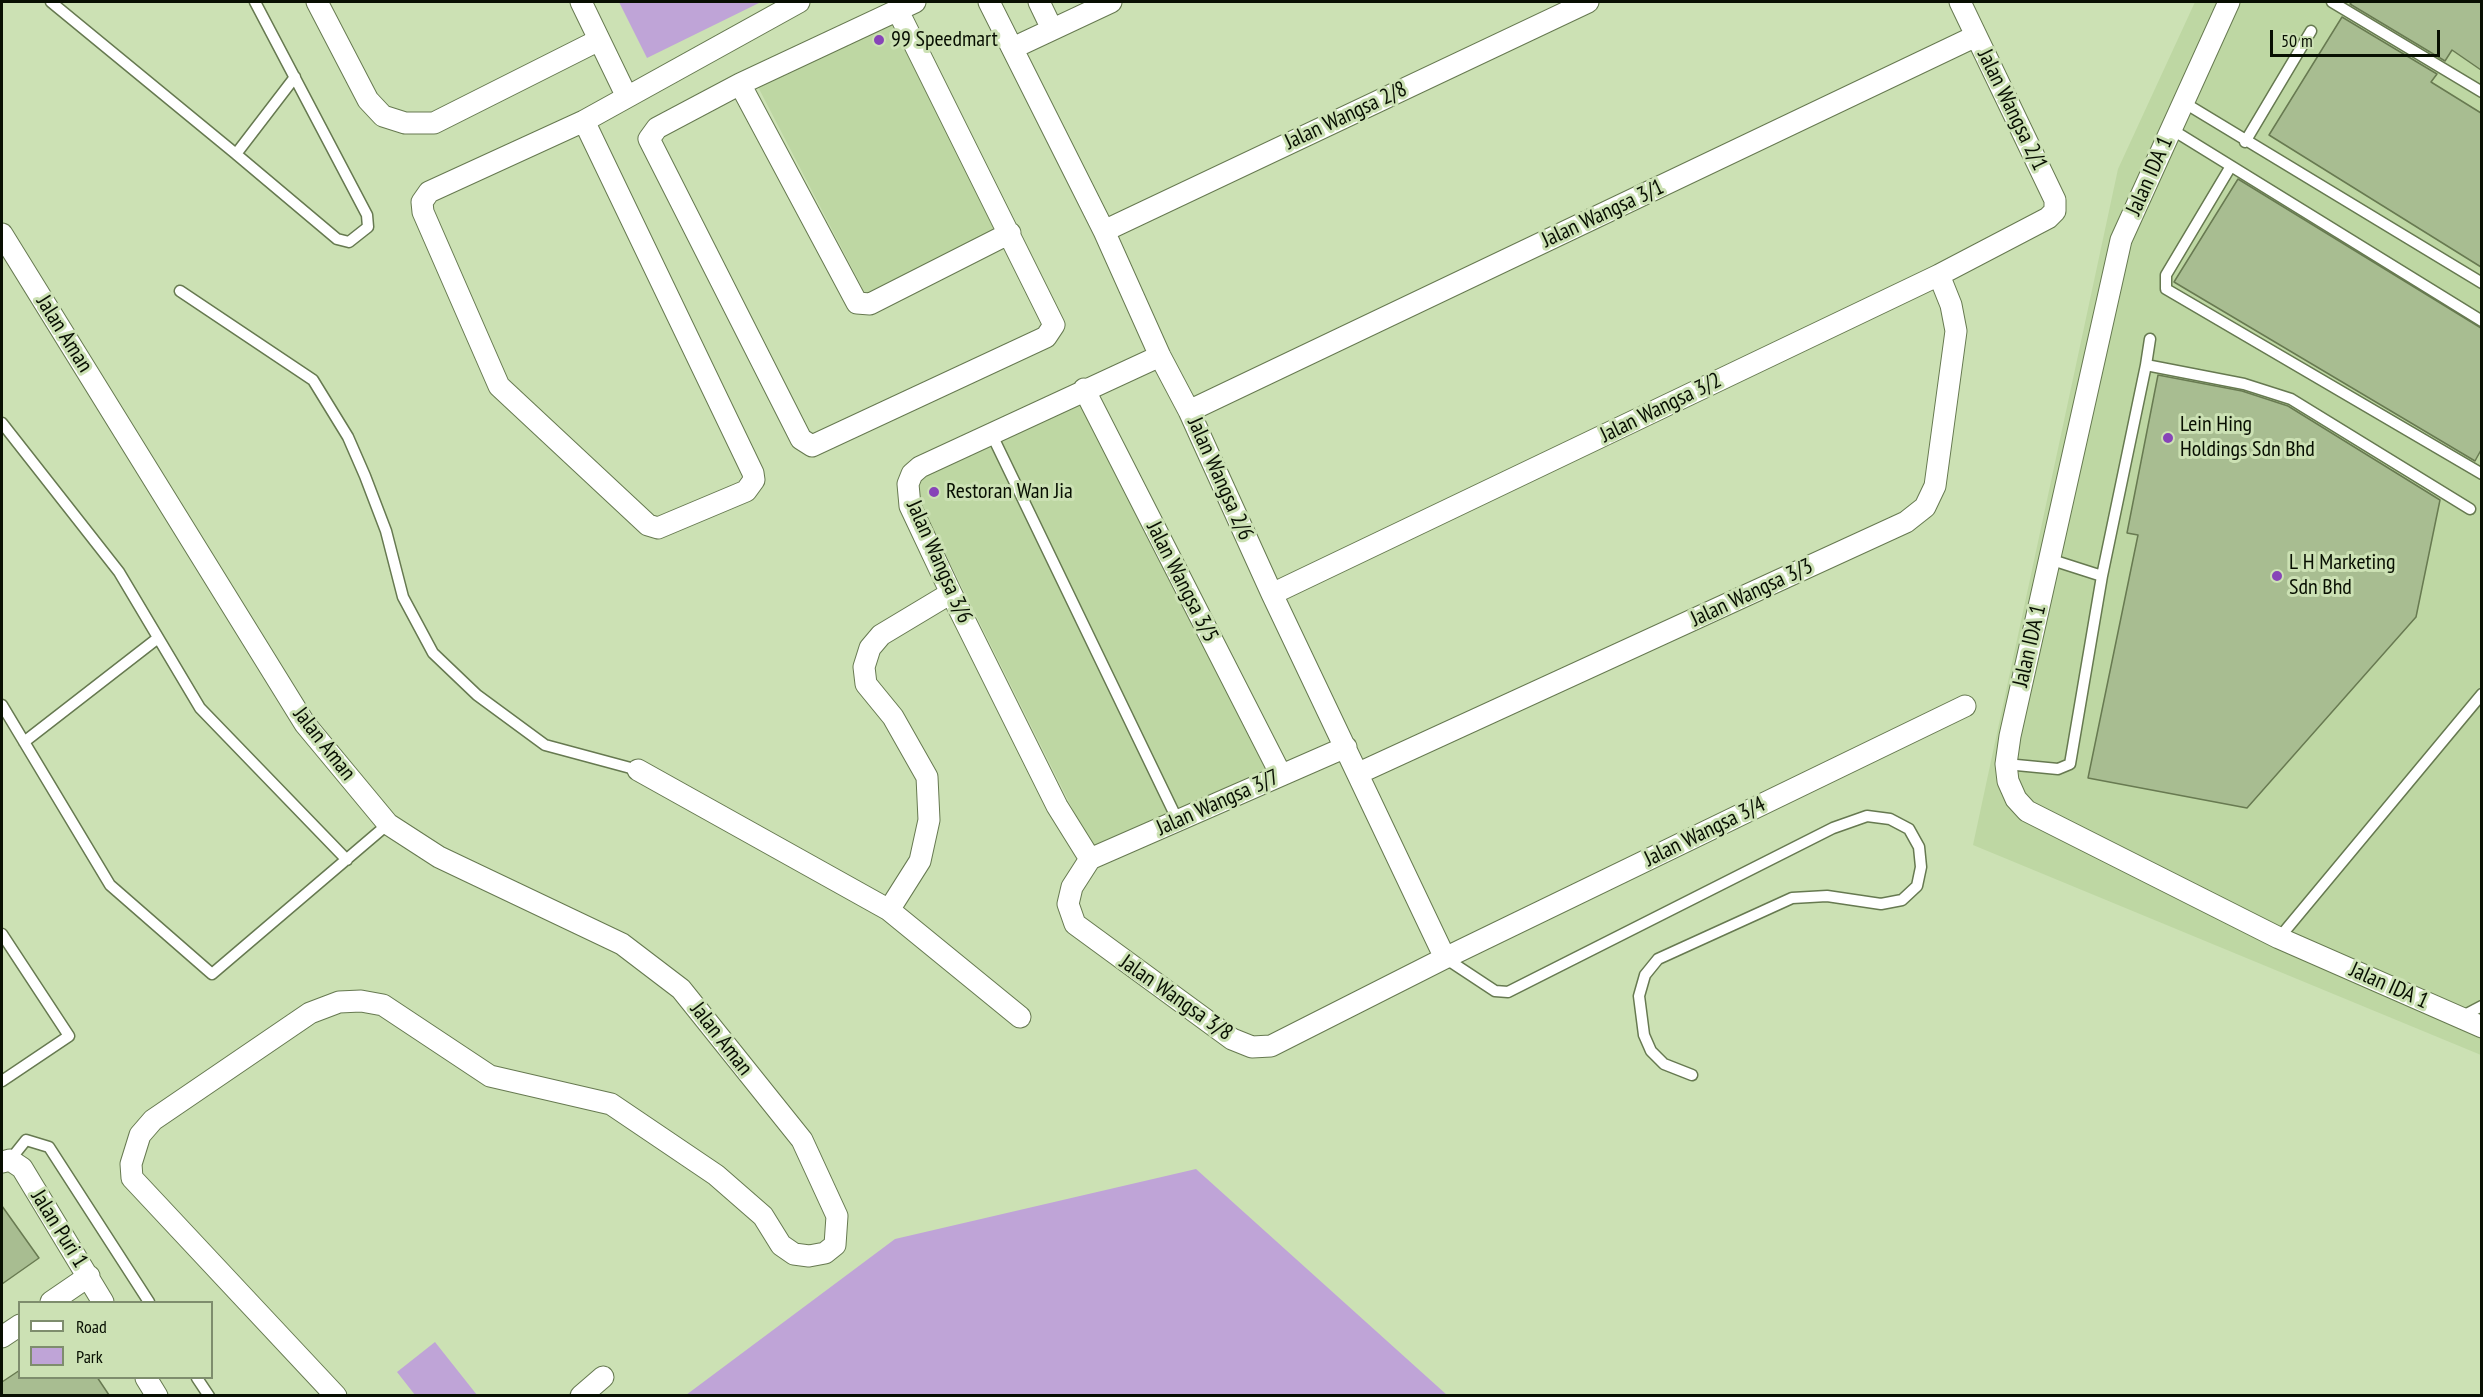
<!DOCTYPE html>
<style>
body{margin:0}
#map{position:relative;width:2483px;height:1397px;overflow:hidden;background:#cce1b4;font-family:"PT Sans Narrow",sans-serif}
canvas{display:block}
.frame{position:absolute;inset:0;border:3px solid #080f02;pointer-events:none}
.legend{position:absolute;left:18px;top:1301px;width:195px;height:78px;box-sizing:border-box;background:#cce1b4;border:2px solid #7e8d6d;margin:0;padding:8px 10px;list-style:none;font-size:18px;color:#080f02}
.legend li{display:flex;align-items:center;gap:12px;height:30px}
.legend b{width:30px;border:2px solid #7e8d6d}
.scale{position:absolute;left:2270px;top:30px;width:170px;height:27px;box-sizing:border-box;border:3px solid #080f02;border-top:0;padding-left:8px;font-size:18px;line-height:21px;white-space:nowrap;color:#080f02;-webkit-text-stroke:4px #cce1b4;paint-order:stroke}
</style>
<div id="map">
<canvas width="2483" height="1397"></canvas>
<div class="frame"></div>
<ul class="legend">
<li><b style="height:8px;background:#fff"></b>Road</li>
<li><b style="height:16px;background:#bfa4d7"></b>Park</li>
</ul>
<div class="scale">50 m</div>
</div>
<script>
const g = document.querySelector('canvas').getContext('2d');
g.lineJoin = 'round';
function fillPath(path, color) { g.fillStyle = color; g.fill(path, 'evenodd'); }
const shape = rows => new Path2D(rows.map(r => 'M' + r).join(''));
function strokePath(path, color, width, dash) { g.strokeStyle = color; g.lineWidth = width; g.lineCap = dash ? 'butt' : 'round'; g.setLineDash(dash || []); g.stroke(path); }
function label(font, color, halo, rows, align = 'center') {
  g.font = font + ' "PT Sans Narrow",sans-serif'; g.lineWidth = 6; g.setLineDash([]); g.textBaseline = 'middle'; g.strokeStyle = halo; g.fillStyle = color; for (const [text, x, y, turn = 0] of rows) {
    g.save(); g.translate(x, y); g.rotate((+turn || 0) * Math.PI / 180); g.textAlign = isNaN(turn) ? turn : align; if (halo) g.strokeText(text, 0, 0); g.fillText(text, 0, 0); g.restore();
  }
}
const built = shape([
 [2195,2,2481,2,2481,1055,1973,845,2118,169],
 [893,22,997,228,866,295,757,85],
 [1081,400,1270,771,1092,848,917,497,922,478]
]);
const green = shape([
 [619,2,761,2,647,58],
 [1196,1169,1447,1395,686,1395,895,1239],
 [435,1342,477,1395,415,1395,397,1372]
]);
const building = shape([
 [2352,2,2481,2,2481,70,2452,50,2445,61,2350,4,2352,2],
 [2342,17,2437,74,2431,82,2481,113,2481,267,2269,135,2342,17],
 [2238,179,2481,328,2481,450,2475,461,2174,282,2238,179],
 [2158,375,2242,391,2288,406,2440,500,2416,617,2247,808,2088,778,2138,535,2127,533,2158,375],
 [2,1206,39,1258,2,1284,2,1206],
 [20,1370,20,1377,97,1377,109,1395,2,1395,2,1382,20,1370]
]);
const service = shape([
 [51,2,236,154,295,77],
 [2332,2,2482,92],
 [2183,102,2482,283],
 [2171,129,2482,321],
 [2245,142,2311,31],
 [236,154,337,239,349,242,368,227,367,215,255,2],
 [2231,166,2166,275,2166,289,2482,474],
 [180,291,313,380,348,437,365,476,386,531,403,597,433,653,477,695,545,745,638,770],
 [2146,365,2150,339],
 [2,423,119,572,200,708,347,860],
 [991,433,1178,821],
 [2049,559,2102,576,2146,365,2244,384,2291,399,2470,509],
 [2,705,110,885,212,974,388,824],
 [24,742,158,638],
 [2006,764,2058,769,2070,764,2102,576],
 [2,934,69,1036,2,1081],
 [2279,938,2482,694],
 [1445,958,1495,991,1508,992,1833,828,1867,816,1890,819,1909,829,1919,847,1921,867,1917,886,1902,900,1881,904,1827,896,1792,898,1658,959,1645,975,1639,996,1644,1035,1651,1051,1664,1064,1692,1075],
 [2461,1017,2482,1006],
 [10,1160,26,1140,49,1147,149,1302],
 [197,1378,209,1396]
]);
const minor = shape([
 [317,2,368,100,383,116,405,123,434,123,599,40],
 [581,2,627,97],
 [989,2,1104,231,1160,356,1189,411,1272,594,1445,958],
 [1039,2,1052,29],
 [2229,2,2121,240,2010,736,2006,764,2008,781,2016,799,2027,811,2279,938,2482,1027],
 [898,11,1054,325,1046,337,812,446,801,439,649,139,657,128,740,84,915,2],
 [1013,48,1111,2],
 [740,84,857,303,870,304,1010,233],
 [584,121,753,473,754,480,746,491,658,528,648,525,499,386,423,212,422,202,429,192,584,121,799,2],
 [1104,231,1588,2],
 [2,234,305,724,388,824,439,857,622,944,681,989,802,1140,837,1216,835,1245,825,1253,809,1256,794,1254,781,1245,763,1216,716,1175,611,1104,490,1076,383,1005,361,1001,339,1002,310,1013,153,1120,140,1135,131,1164,132,1178,336,1396],
 [1084,389,1281,775],
 [1189,411,1976,36],
 [1272,594,1939,275,2048,218,2055,211,2055,200,1960,2],
 [638,770,889,910,1020,1017],
 [1359,773,1906,522,1925,507,1935,486,1956,331,1951,305,1939,275],
 [1090,859,1072,887,1068,904,1075,924,1232,1039,1252,1047,1271,1046,1445,958,1965,706],
 [1090,859,1057,806,951,593,910,506,908,484,912,474,920,467,1160,356],
 [1090,859,1346,747],
 [889,910,920,861,929,820,927,777,893,717,866,684,864,667,870,648,881,635,951,593],
 [2,1162,10,1160,22,1168,103,1302],
 [51,1302,89,1276],
 [2,1337,20,1325],
 [146,1378,157,1396],
 [581,1396,603,1377]
]);
const markers = [
 [879,40,6,"#8744b8"],
 [2168,438,6,"#8744b8"],
 [934,492,6,"#8744b8"],
 [2277,576,6,"#8744b8"]
];
const poiNames = [
 ["99 Speedmart",891,40],
 ["Lein Hing",2180,425],
 ["Holdings Sdn Bhd",2180,450],
 ["Restoran Wan Jia",946,492],
 ["L H Marketing",2289,563],
 ["Sdn Bhd",2289,588]
];
const streetNames = [
 ["Jalan Wangsa 2/1",2012,110,64],
 ["Jalan Wangsa 2/8",1346,116,-25],
 ["Jalan IDA 1",2150,176,-66],
 ["Jalan Wangsa 3/1",1603,214,-25],
 ["Jalan Aman",64,334,58],
 ["Jalan Wangsa 3/2",1661,408,-26],
 ["Jalan Wangsa 2/6",1220,479,66],
 ["Jalan Wangsa 3/6",939,562,66],
 ["Jalan Wangsa 3/5",1182,582,63],
 ["Jalan Wangsa 3/3",1752,593,-25],
 ["Jalan IDA 1",2030,646,-77],
 ["Jalan Aman",324,744,52],
 ["Jalan Wangsa 3/7",1218,803,-24],
 ["Jalan Wangsa 3/4",1705,832,-26],
 ["Jalan IDA 1",2389,986,24],
 ["Jalan Wangsa 3/8",1176,998,35],
 ["Jalan Aman",721,1039,52],
 ["Jalan Puri 1",59,1229,58]
];
fillPath(built, '#bed7a3');
fillPath(green, '#bfa4d7');
fillPath(building, '#a8bd91');
strokePath(building, '#687a51', 1.5);
strokePath(service, '#667950', 13);
strokePath(minor, '#667950', 23);
strokePath(service, '#fff', 10);
strokePath(minor, '#fff', 21);
for (const [x, y, r, color] of markers) { const dot = new Path2D(); dot.arc(x, y, r, 0, 2 * Math.PI); g.fillStyle = color; g.fill(dot); strokePath(dot, '#cce1b4', 2); }
label('22px', '#080f02', '#cce1b4', poiNames, 'left');
label('22px', '#080f02', '#cce1b4', streetNames);
</script>
